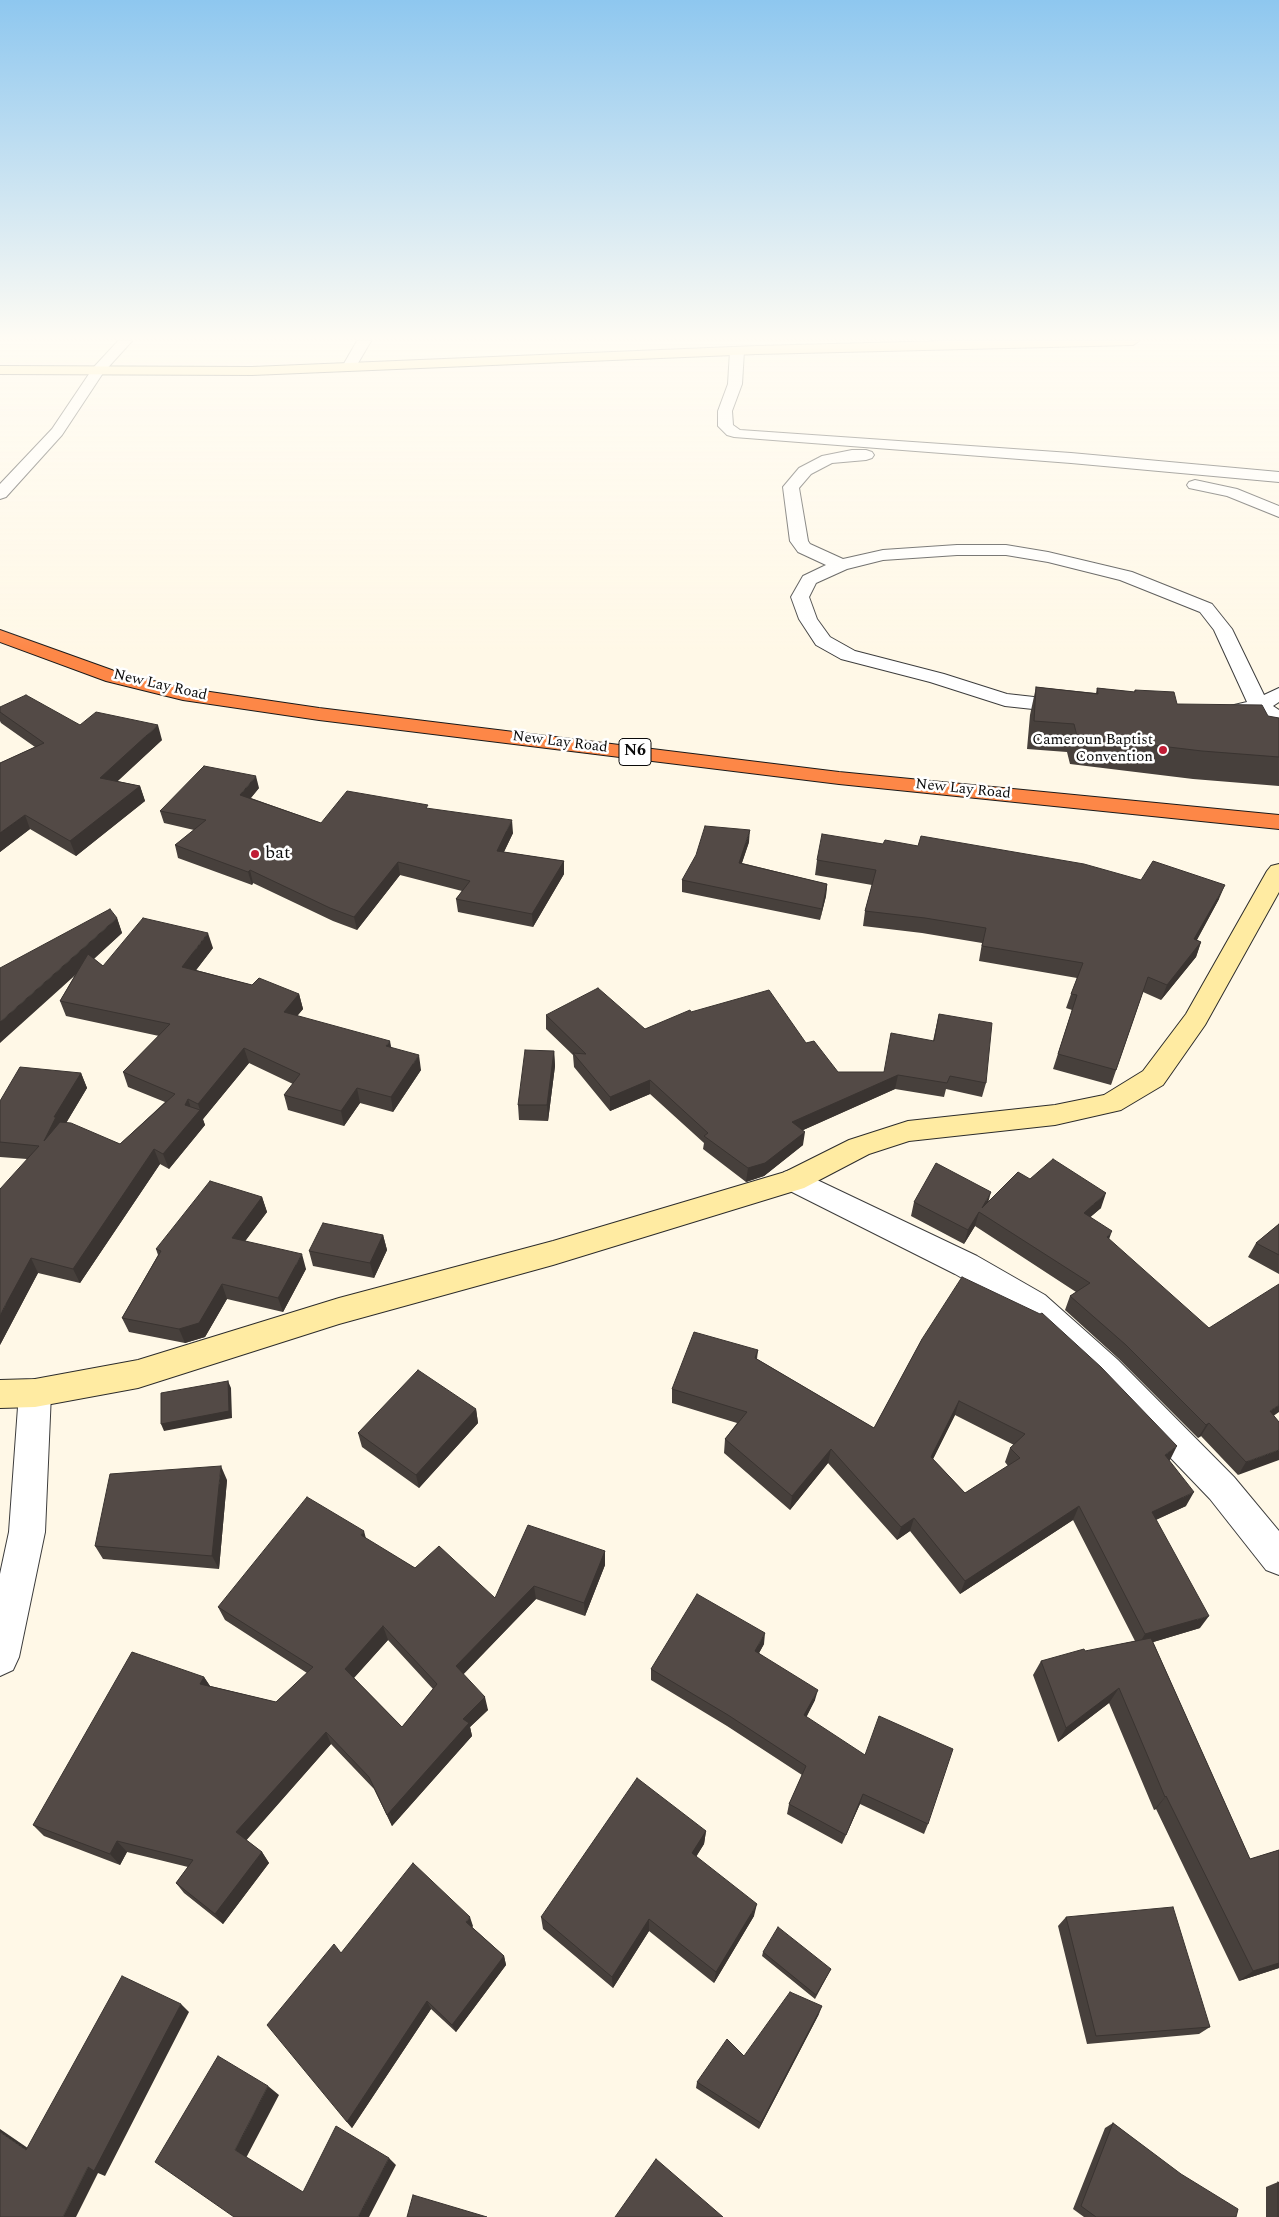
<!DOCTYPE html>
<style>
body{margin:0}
canvas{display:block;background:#fff8e7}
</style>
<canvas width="1279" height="2217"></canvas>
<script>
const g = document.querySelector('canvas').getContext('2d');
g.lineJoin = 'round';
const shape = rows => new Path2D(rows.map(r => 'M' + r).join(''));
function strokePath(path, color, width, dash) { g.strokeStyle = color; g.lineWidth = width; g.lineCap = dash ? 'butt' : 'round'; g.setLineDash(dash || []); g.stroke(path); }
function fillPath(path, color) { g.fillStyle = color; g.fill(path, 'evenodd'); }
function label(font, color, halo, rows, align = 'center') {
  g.font = font + ' Spectral,serif'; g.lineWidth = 5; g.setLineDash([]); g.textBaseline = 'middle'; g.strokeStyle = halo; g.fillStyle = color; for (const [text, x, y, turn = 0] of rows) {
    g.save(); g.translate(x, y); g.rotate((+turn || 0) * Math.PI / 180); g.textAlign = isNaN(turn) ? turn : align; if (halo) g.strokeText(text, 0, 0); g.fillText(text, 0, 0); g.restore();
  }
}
const street = shape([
 [118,341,132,341,103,373,62,435,6,497,0,499,0,484,52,429,93,368,118,341],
 [357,341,371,341,354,370,344,370,342,367,357,341],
 [737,347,744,351,742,384,732,411,733,425,740,430,1071,453,1279,472,1279,482,1071,463,734,437,727,435,718,426,718,411,728,384,730,351,737,347],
 [852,450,866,450,872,452,874,455,872,458,866,460,832,463,811,474,799,488,808,541,810,544,843,559,883,550,957,545,1006,545,1048,552,1132,572,1212,604,1232,629,1264,695,1279,688,1279,702,1273,706,1279,710,1279,725,1272,723,1256,713,1230,718,1178,718,1070,713,1005,706,930,682,841,659,816,645,799,619,791,597,803,576,826,565,798,552,790,541,783,487,799,468,822,456,852,450],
 [957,555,1006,555,1048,562,1120,580,1200,612,1214,630,1247,702,1230,706,1178,706,1070,701,1007,694,944,674,855,651,830,637,817,619,809,597,816,583,847,569,883,560,957,555],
 [1195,480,1237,489,1279,506,1279,517,1227,496,1189,488,1187,485,1189,482,1195,480],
 [794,1169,977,1256,1045,1295,1118,1360,1234,1477,1279,1531,1279,1575,1266,1570,1210,1499,1096,1380,1023,1313,955,1274,784,1188,780,1180,784,1172,794,1169],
 [35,1379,47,1383,51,1393,45,1532,19,1657,13,1670,0,1676,0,1574,9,1532,19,1393,23,1383,35,1379]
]);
const secondary = shape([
 [945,341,1139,341,1133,345,757,354,252,375,0,374,0,366,252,367,757,346,945,341],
 [1279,864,1279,892,1205,1025,1163,1085,1121,1110,1055,1125,909,1141,869,1154,804,1188,553,1265,339,1324,138,1388,35,1407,0,1408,0,1380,35,1379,138,1360,339,1298,553,1241,785,1172,849,1140,908,1121,1055,1105,1104,1095,1143,1071,1186,1014,1267,871,1271,866,1279,864]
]);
const highway = shape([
 [0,630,120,673,183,688,319,708,839,772,1279,815,1279,829,839,784,319,720,183,700,106,681,0,642,0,630]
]);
const wall = shape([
 [1036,687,1096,693,1097,688,1134,692,1135,690,1177,704,1279,718,1279,786,1193,779,1070,764,1067,752,1027,749,1030,715],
 [0,707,80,725,162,740,117,781,140,786,145,801,76,856,30,829,0,852,0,763,35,747,1,723,0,721],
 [259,788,251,798,321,823,429,809,513,833,504,852,564,861,564,874,533,927,458,912,456,899,462,891,400,875,357,930,333,921,253,883,252,885,178,858,175,845,194,830,164,823,160,811],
 [749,842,742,863,827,884,826,896,820,920,682,892,682,880],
 [883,844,918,846,1141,880,1219,899,1197,940,1201,942,1196,957,1161,1000,1143,992,1111,1085,1053,1069,1072,1010,1066,1008,1071,994,1077,978,979,961,982,943,922,933,863,926,865,911,872,885,815,875,817,860],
 [117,918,122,933,94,959,103,966,213,948,196,970,252,985,299,994,303,1009,297,1016,391,1047,421,1070,393,1112,360,1103,344,1126,288,1110,284,1095,293,1084,249,1063,203,1119,202,1118,205,1125,169,1169,160,1164,80,1283,38,1273,0,1345,27,1159,0,1157,0,1101,81,1073,87,1088,66,1123,120,1144,165,1102,128,1087,123,1072,159,1036,66,1016,60,1001,75,975],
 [691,1012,806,1043,838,1072,884,1072,933,1041,939,1014,986,1083,982,1097,946,1089,944,1097,895,1089,803,1130,803,1145,764,1176,746,1182,703,1149,704,1143,650,1094,610,1111,574,1067,573,1055,546,1029,546,1015,645,1029],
 [554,1051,555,1066,548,1121,519,1120,518,1105],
 [1030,1179,1101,1208,1090,1217,1109,1239,1279,1422,1238,1475,1201,1436,1198,1438,1119,1359,1065,1310,1070,1296,1076,1292,975,1226,964,1244,911,1216,914,1202,989,1201],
 [262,1197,267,1212,245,1241,306,1269,283,1312,227,1299,205,1337,185,1343,129,1332,122,1318,158,1255,156,1249],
 [1279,1224,1279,1274,1248,1257,1256,1243],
 [383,1235,387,1250,374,1278,313,1266,309,1251],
 [922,1339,1170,1460,1169,1460,1186,1506,1156,1520,1200,1628,1153,1642,1250,1859,1279,1850,1279,1968,1239,1981,1156,1809,1154,1810,1109,1703,1058,1742,1033,1675,1041,1661,1135,1641,1073,1520,960,1594,910,1531,897,1540,828,1463,790,1510,724,1453,725,1439,737,1423,672,1403,672,1389,758,1350,757,1359,874,1428],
 [955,1415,1014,1445,1010,1448,1005,1462,1008,1466,965,1493,933,1459],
 [476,1409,478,1423,419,1488,362,1447,358,1433],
 [227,1480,219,1569,103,1559,95,1546],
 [366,1539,415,1568,495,1598,605,1551,605,1565,585,1616,536,1599,463,1674,488,1710,470,1727,472,1736,392,1826,374,1789,331,1744,246,1840,262,1852,269,1863,223,1924,184,1893,176,1883,188,1867,127,1852,120,1865,44,1836,33,1825,204,1677,210,1686,276,1702,307,1673,225,1620,218,1607],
 [388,1640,433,1689,402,1727,354,1678],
 [764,1644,759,1653,815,1700,806,1717,928,1824,924,1834,860,1804,842,1844,787,1814,789,1804,802,1775,727,1726,651,1680,651,1669],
 [706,1831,704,1844,696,1857,754,1916,714,1983,649,1931,613,1988,543,1929,541,1917],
 [1066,1917,1210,2027,1199,2034,1087,2044,1058,1926],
 [473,1926,472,1927,504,1956,506,1965,456,2032,431,2009,352,2128,347,2122,341,1953],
 [763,1952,831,1969,815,1999,762,1956],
 [819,2014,759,2129,696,2088,697,2082,744,2056],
 [1113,2123,1236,2217,1084,2217,1073,2209,1105,2128],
 [1278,2182,1279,2217,1266,2217,1266,2187]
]);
const shadedWall = shape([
 [158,725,162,740,105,793,100,778],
 [256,776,259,788,243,807,240,795],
 [140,786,145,801,76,856,70,841],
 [25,815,30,829,0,852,0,833],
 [512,820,513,833,498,864,497,851],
 [750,830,749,842,738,874,739,863],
 [564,861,564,874,533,927,532,914],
 [398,862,400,875,357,930,354,917],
 [250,870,253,883,252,885,248,872],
 [827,884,826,896,820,920,822,909],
 [1225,885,1219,899,1189,954,1194,939],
 [117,918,122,933,0,1043,0,1022],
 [208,933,213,948,187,982,182,967],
 [1201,942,1196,957,1161,1000,1167,985],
 [299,994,303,1009,288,1027,284,1012],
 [390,1041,393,1056,386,1046],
 [244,1048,249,1063,203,1119,198,1104],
 [554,1051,555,1066,548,1121,547,1105],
 [419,1055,421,1070,393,1112,391,1097],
 [81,1073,87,1088,62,1130,44,1141,54,1117],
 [898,1075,895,1089,790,1136,792,1122],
 [650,1080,650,1094,610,1111,610,1097],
 [357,1088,360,1103,344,1126,341,1111],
 [188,1099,193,1114,185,1105],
 [200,1110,205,1125,169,1169,163,1154],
 [805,1132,803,1145,764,1176,746,1182,748,1168],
 [154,1149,160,1164,80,1283,73,1269],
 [991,1192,987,1207,982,1208],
 [1106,1193,1101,1208,1079,1227,1084,1213],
 [262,1197,267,1212,237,1252,232,1238],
 [979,1212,975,1226,964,1244,968,1230],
 [1112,1231,1107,1245,1107,1237],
 [383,1235,387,1250,374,1278,370,1263],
 [302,1254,306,1269,283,1312,278,1298],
 [31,1258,38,1273,0,1345,0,1315],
 [222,1284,227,1299,205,1337,185,1343,179,1329],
 [228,1381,231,1388,232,1418,164,1431,161,1424],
 [959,1401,955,1415,927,1471,931,1457],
 [1279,1405,1279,1412,1262,1424,1270,1411],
 [476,1409,478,1423,419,1488,416,1475],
 [1209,1423,1201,1436,1198,1438,1206,1425],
 [1177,1446,1170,1460,1157,1469,1165,1455],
 [831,1449,828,1463,790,1510,792,1496],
 [1279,1450,1279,1460,1238,1475,1246,1462],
 [221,1466,227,1480,219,1569,212,1556],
 [1194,1492,1186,1506,1144,1525,1152,1512],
 [1079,1506,1073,1520,960,1594,965,1581],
 [914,1518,910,1531,897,1540,901,1527],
 [364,1531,368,1546,361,1535],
 [605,1551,605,1565,585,1616,584,1603],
 [534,1586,536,1599,459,1679,456,1666],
 [1209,1616,1200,1628,1137,1647,1145,1634],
 [383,1626,388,1640,350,1682,345,1669],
 [765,1633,764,1644,754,1662,755,1651],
 [204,1677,212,1689,200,1684],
 [1119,1688,1109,1703,1058,1742,1066,1728],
 [818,1690,815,1700,802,1726,804,1715],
 [485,1697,488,1710,470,1727,472,1736,392,1826,387,1815,463,1719],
 [326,1732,331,1744,244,1843,236,1832],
 [863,1794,860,1804,842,1844,846,1835],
 [1166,1796,1156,1809,1154,1810,1165,1797],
 [706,1831,704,1844,690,1866,692,1853],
 [117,1841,127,1852,120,1865,110,1854],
 [262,1852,269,1863,223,1924,215,1914],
 [757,1904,754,1916,714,1983,716,1972],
 [470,1917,473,1926,469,1931,466,1922],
 [649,1919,649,1931,613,1988,612,1977],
 [504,1956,506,1965,456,2032,452,2025],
 [1279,1963,1279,1968,1239,1981,1253,1971],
 [427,2001,431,2009,352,2128,347,2122],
 [181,2004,189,2012,105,2176,98,2173,76,2217,63,2217,88,2167],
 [822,2006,819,2014,759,2129,761,2123],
 [268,2086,279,2095,246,2158,235,2150],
 [0,2129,38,2155,26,2150,0,2132],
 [389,2158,396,2165,369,2217,358,2217]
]);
const building = shape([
 [1036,687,1098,694,1097,688,1135,692,1135,690,1174,692,1177,704,1262,705,1268,716,1279,718,1279,757,1202,751,1077,736,1074,724,1034,721,1036,687],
 [26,695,80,725,96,712,158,725,100,778,140,786,70,841,25,815,0,833,0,763,44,743,0,712,0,707,26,695],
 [204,766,256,776,240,795,321,823,347,791,428,805,426,808,512,820,497,851,564,861,532,914,456,899,470,881,398,862,354,917,330,908,250,870,248,872,175,845,206,820,160,811,204,766],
 [705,826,750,830,739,863,827,884,822,909,682,880,696,855,705,826],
 [822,834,883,844,885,840,918,846,921,836,1084,864,1141,880,1153,861,1225,885,1194,939,1201,942,1167,985,1148,977,1116,1070,1058,1054,1077,995,1071,994,1083,963,982,946,986,928,925,918,865,911,876,870,817,860,822,834],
 [110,909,117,918,0,1022,0,968,110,909],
 [143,918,208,933,182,967,252,985,259,978,299,994,284,1012,390,1041,386,1046,419,1055,391,1097,357,1088,341,1111,284,1095,300,1074,244,1048,198,1104,188,1099,185,1105,200,1110,163,1154,154,1149,73,1269,31,1258,0,1315,0,1189,39,1146,0,1142,0,1101,20,1067,81,1073,54,1117,56,1117,44,1141,60,1122,71,1123,120,1144,175,1094,123,1072,170,1024,60,1001,88,954,103,966,143,918],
 [598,988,645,1029,690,1010,691,1012,769,990,806,1043,814,1041,838,1072,884,1072,891,1033,934,1041,939,1014,992,1023,986,1083,950,1076,947,1083,898,1075,792,1122,805,1132,765,1163,748,1168,704,1136,708,1133,650,1080,610,1097,573,1053,586,1054,546,1015,598,988],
 [525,1050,554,1051,547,1105,518,1105,525,1050],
 [1053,1159,1106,1193,1084,1213,1112,1231,1107,1237,1209,1328,1279,1284,1279,1405,1270,1411,1279,1422,1279,1450,1246,1462,1209,1423,1206,1425,1126,1345,1070,1296,1090,1283,979,1212,968,1230,914,1202,936,1163,991,1192,982,1208,1018,1172,1030,1179,1053,1159],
 [210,1181,262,1197,232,1238,302,1254,278,1298,222,1284,199,1323,179,1329,122,1318,161,1251,156,1249,210,1181],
 [323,1223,383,1235,370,1263,309,1251,323,1223],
 [1279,1224,1279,1255,1256,1243,1279,1224],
 [962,1277,1040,1314,1042,1313,1101,1367,1177,1446,1165,1455,1194,1492,1152,1512,1209,1616,1145,1634,1079,1506,965,1581,914,1518,901,1527,831,1449,792,1496,725,1439,747,1412,672,1389,694,1332,758,1350,755,1358,874,1428,922,1339,962,1277],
 [959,1401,1025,1434,1010,1448,1020,1458,965,1493,931,1457,959,1401],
 [418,1370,476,1409,416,1475,358,1433,418,1370],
 [228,1381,229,1411,161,1424,161,1393,228,1381],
 [221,1466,212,1556,95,1546,110,1474,221,1466],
 [307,1497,364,1531,361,1535,415,1568,439,1546,495,1598,528,1525,605,1551,584,1603,534,1586,456,1666,485,1697,463,1719,469,1723,387,1815,369,1777,326,1732,236,1832,262,1852,215,1914,176,1883,193,1860,117,1841,110,1854,33,1825,132,1652,204,1677,200,1684,276,1702,313,1667,218,1607,307,1497],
 [383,1626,437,1684,402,1727,345,1669,383,1626],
 [697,1594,765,1633,755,1651,818,1690,804,1715,865,1755,879,1716,953,1749,928,1824,863,1794,846,1835,789,1804,806,1766,728,1715,651,1669,697,1594],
 [1151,1638,1250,1859,1279,1850,1279,1963,1253,1971,1166,1796,1165,1797,1119,1688,1066,1728,1041,1661,1084,1649,1085,1651,1151,1638],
 [637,1778,706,1831,692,1853,757,1904,716,1972,649,1919,612,1977,541,1917,637,1778],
 [413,1863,470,1917,466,1922,504,1956,452,2025,427,2001,347,2122,267,2025,334,1944,341,1953,413,1863],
 [1173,1907,1210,2027,1096,2036,1066,1917,1173,1907],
 [778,1927,831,1969,816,1995,763,1952,778,1927],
 [122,1976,181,2004,94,2171,88,2167,63,2217,0,2217,0,2132,26,2150,122,1976],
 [790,1992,822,2006,761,2123,697,2082,727,2039,744,2056,790,1992],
 [218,2056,268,2086,235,2150,303,2192,336,2126,389,2158,358,2217,234,2217,155,2162,218,2056],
 [1113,2123,1181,2174,1238,2209,1236,2217,1096,2217,1081,2206,1113,2123],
 [656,2159,723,2217,615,2217,656,2159],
 [1278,2182,1279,2183,1279,2217,1278,2217,1278,2182],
 [413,2195,487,2217,407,2217,413,2195]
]);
const markers = [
 [1163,750,5,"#c01c35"],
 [255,854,5,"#c01c35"]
];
const farStreetnames = [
 ["New Lay Road",160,686,13],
 ["New Lay Road",560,743,7],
 ["New Lay Road",963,790,6]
];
const farPoinames = [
 ["Cameroun Baptist",1153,741],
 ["Convention",1153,758]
];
const shields = [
 [635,752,32]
];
const shieldNames = [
 ["N6",635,752]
];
const poiNames = [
 ["bat",265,854]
];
strokePath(street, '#3d3d3d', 2);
strokePath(secondary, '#2c2c2c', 2);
strokePath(highway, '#1b1b1b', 2);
fillPath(street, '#fff');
fillPath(secondary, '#ffeba2');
fillPath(highway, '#fd8747');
fillPath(wall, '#47403c');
fillPath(shadedWall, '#3a3431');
fillPath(building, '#534a46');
strokePath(building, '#3a3431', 1);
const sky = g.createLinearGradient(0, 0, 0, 652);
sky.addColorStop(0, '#8ec7ef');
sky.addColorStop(0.52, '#fffcf4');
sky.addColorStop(1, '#fffcf400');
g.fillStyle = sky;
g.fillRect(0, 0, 1279, 652);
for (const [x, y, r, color] of markers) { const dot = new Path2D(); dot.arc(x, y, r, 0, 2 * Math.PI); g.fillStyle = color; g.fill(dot); strokePath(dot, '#fff', 2); }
label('15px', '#0a0a0a', '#fff', farStreetnames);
label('15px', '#0a0a0a', '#fff', farPoinames, 'right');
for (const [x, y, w] of shields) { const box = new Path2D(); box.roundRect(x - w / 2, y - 13.5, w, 27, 4); g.fillStyle = '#fff'; g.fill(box); strokePath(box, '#0a0a0a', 1); }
label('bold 16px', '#0a0a0a', null, shieldNames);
label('18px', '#0a0a0a', '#fff', poiNames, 'left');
</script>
